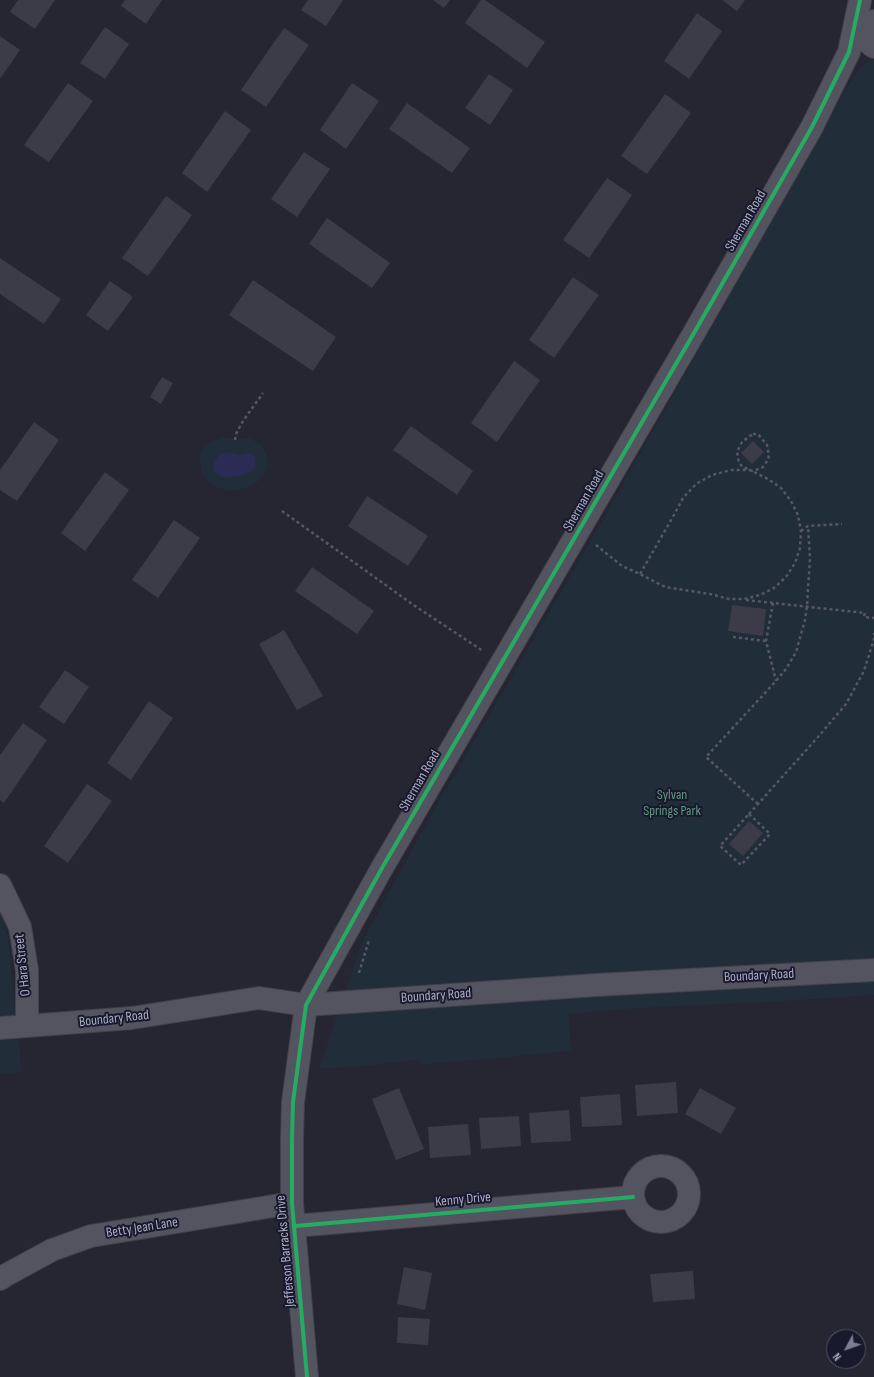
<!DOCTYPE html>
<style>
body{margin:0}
#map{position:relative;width:874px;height:1377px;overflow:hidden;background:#252632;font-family:"Sofia Sans Condensed",sans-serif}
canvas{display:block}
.north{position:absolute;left:826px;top:1329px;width:40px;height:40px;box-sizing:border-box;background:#18192d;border:1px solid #53546a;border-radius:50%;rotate:229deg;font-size:11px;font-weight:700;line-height:16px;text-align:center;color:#acadc5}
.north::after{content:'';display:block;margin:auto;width:14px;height:18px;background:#7d7e92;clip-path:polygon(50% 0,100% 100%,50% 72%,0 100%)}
</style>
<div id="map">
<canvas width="874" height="1377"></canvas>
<div class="north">N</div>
</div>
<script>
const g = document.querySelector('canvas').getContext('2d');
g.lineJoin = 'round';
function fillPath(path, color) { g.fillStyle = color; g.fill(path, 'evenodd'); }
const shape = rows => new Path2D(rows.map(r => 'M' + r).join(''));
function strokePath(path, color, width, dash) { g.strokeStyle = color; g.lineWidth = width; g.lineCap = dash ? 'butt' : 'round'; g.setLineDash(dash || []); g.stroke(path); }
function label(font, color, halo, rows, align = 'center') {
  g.font = font + ' "Sofia Sans Condensed",sans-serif'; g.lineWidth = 4; g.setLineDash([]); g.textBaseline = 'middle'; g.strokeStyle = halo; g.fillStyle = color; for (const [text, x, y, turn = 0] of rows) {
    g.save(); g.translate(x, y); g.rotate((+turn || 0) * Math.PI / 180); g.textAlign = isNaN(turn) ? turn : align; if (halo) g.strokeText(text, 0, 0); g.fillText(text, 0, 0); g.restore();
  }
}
const green = shape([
 [871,59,874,60,874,995,785,1001,625,1009,569,1014,571,1051,421,1065,419,1060,364,1066,319,1069,361,944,431,815,591,540,852,79,860,68],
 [224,437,236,440,250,438,262,446,266,454,268,464,264,475,256,483,247,488,231,491,219,488,209,482,202,474,199,458,201,451,206,445,212,441],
 [0,913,7,931,22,1072,0,1074]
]);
const water = shape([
 [227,452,239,455,248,453,252,454,255,458,255,467,252,471,244,475,228,478,220,476,215,472,213,466,214,462,220,454]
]);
const building = shape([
 [18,0,55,0,35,29,10,12],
 [125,0,162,0,146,24,121,6],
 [308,0,343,0,326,26,301,10],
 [433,0,450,0,444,8],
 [481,0,485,0,545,42,527,68,465,23],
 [722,0,745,0,737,11],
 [697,13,722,31,689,79,664,61],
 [105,27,129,44,105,79,80,63],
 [284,28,309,45,266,107,241,90],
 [0,36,20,50,0,79],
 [489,74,513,90,490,125,465,108],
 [68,83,93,101,49,162,24,145],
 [352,83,379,101,346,149,320,130],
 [665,94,691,113,647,174,621,156],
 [407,103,470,148,452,173,389,129],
 [225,111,251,130,207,192,182,173],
 [304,152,330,169,297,217,271,199],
 [607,178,632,195,589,258,563,240],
 [166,196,192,215,148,276,122,258],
 [327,218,390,263,372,288,309,244],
 [0,258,61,299,44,324,0,294],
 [573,277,599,295,554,358,529,340],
 [253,280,336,337,313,371,229,315],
 [110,281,133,297,108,331,86,315],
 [514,361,540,380,497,442,471,423],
 [162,377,173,383,161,404,150,397],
 [34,422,59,440,17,501,0,490,0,470],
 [411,426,473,471,457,495,393,450],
 [753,441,764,452,752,464,741,453],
 [105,472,129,490,85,551,61,533],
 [367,496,428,536,408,566,348,526],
 [174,520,200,538,158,598,132,580],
 [312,567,374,611,357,634,295,591],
 [732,605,766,609,763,636,728,631],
 [284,630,323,696,297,710,259,644],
 [65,670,89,687,64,724,39,707],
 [149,701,173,718,131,780,107,763],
 [23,723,47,740,4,803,0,800,0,755],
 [87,784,112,801,68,863,44,846],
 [749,821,763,833,743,856,729,844],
 [676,1082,678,1113,637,1116,635,1085],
 [399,1088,424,1149,396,1160,372,1099],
 [700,1088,736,1108,721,1134,685,1114],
 [620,1094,622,1125,582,1127,580,1097],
 [569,1110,571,1141,531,1143,529,1113],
 [519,1116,521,1146,481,1149,479,1118],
 [468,1124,471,1155,430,1158,428,1127],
 [404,1267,432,1273,425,1310,397,1304],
 [693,1271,695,1299,653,1302,650,1274],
 [398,1317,430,1319,428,1345,397,1343]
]);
const path = shape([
 [753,434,758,434,767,445,769,455,768,460,762,468,752,471,743,467,739,463,737,452,742,442,753,434],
 [235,440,236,434,243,421,263,393],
 [282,511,415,606,483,651],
 [801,531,808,526,842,524],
 [596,545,622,566,640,574,665,587,710,594,729,599,744,599,760,595,774,588,786,577,795,563,800,548,801,531,798,515,791,501,781,488,768,479,750,470,731,470,712,475,696,484,683,498,674,515,640,574],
 [746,600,865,613,864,617,874,618],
 [773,603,766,641,776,681],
 [733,637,766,641],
 [758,804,706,757,776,681,786,669,796,652,805,620,807,606,810,558,808,526],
 [749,814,818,737,846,704,864,671,874,639,874,633],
 [749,814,770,834,741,865,720,846,749,814],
 [359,973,369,940]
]);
const minor = shape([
 [874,21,855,32,874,47],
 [0,885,20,927,27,970,27,1026],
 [0,1028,132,1018,259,998,306,1005,596,985,874,970],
 '633 1194a28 28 0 1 1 56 0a28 28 0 1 1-56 0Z',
 [295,1226,633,1197],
 [0,1279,6,1275,52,1250,91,1236,292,1203],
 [307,1377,292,1203,292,1140,293,1102,306,1005,382,868,694,333,812,127,849,52,860,0]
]);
const cycleway = shape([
 [295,1226,633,1197],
 [307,1377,292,1203,292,1140,293,1102,306,1005,382,868,694,333,812,127,849,52,860,0]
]);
const streetNames = [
 ["Sherman Road",746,221,-60],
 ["Sherman Road",584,501,-60],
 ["Sherman Road",420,781,-60],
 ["O Hara Street",23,965,-96],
 ["Boundary Road",759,976,-3],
 ["Boundary Road",436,996,-4],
 ["Boundary Road",114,1019,-6],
 ["Kenny Drive",463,1200,-5],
 ["Betty Jean Lane",142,1228,-9],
 ["Jefferson Barracks Drive",286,1251,-95]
];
const parkNames = [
 ["Sylvan",672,795],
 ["Springs Park",672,811]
];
fillPath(green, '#212d38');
fillPath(water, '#2a2c55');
fillPath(building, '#3c3c48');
strokePath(minor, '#41414b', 24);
strokePath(path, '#565864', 2.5, [3, 3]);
strokePath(minor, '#545460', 22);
strokePath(cycleway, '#26ab63', 4);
label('14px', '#acadc5', '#18192d', streetNames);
label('14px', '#639781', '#18192d', parkNames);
</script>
